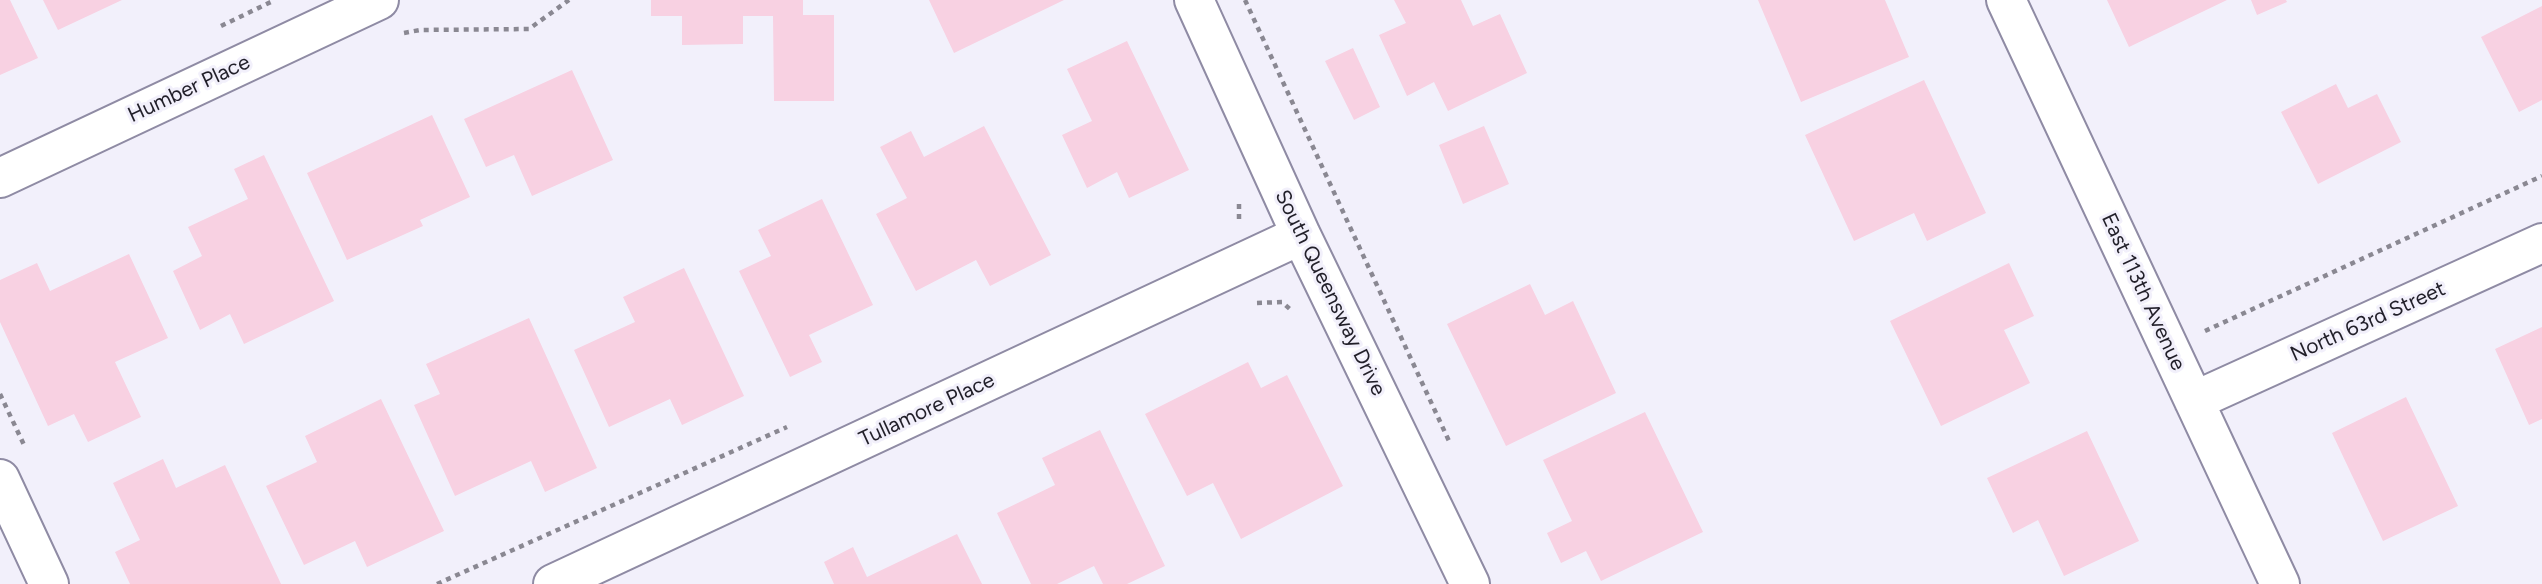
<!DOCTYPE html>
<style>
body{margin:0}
canvas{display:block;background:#f2f0fb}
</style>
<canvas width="2542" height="584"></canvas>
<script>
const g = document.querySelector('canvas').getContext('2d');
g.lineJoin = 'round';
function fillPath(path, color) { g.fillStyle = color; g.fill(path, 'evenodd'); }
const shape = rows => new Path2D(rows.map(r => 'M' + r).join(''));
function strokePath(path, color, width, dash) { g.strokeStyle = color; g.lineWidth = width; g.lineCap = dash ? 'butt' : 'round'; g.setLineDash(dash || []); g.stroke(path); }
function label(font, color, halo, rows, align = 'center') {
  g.font = font + ' Figtree,sans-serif'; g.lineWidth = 6; g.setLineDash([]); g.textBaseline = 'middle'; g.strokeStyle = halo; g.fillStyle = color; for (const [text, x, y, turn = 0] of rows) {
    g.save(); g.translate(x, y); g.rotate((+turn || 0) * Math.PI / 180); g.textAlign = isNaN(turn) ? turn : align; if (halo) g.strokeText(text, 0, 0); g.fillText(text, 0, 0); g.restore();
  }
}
const building = shape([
 [0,0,10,0,38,58,0,75],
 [43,0,122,0,58,30],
 [651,0,803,0,803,15,834,15,834,101,774,101,773,16,743,16,743,44,682,45,682,16,651,16],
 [929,0,1064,0,954,53],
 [1394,0,1461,0,1473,26,1500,14,1527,73,1448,111,1434,82,1407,96,1379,35,1406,23],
 [1758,0,1885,0,1909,57,1801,102],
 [2107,0,2227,0,2129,47],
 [2251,0,2286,0,2287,2,2257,15],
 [2542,6,2542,100,2519,112,2481,37],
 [1127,41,1189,170,1129,198,1117,172,1087,188,1062,135,1092,121,1067,69],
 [1353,48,1380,107,1354,120,1325,61],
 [572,70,613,160,532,196,514,155,486,167,464,119],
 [1924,80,1986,213,1927,241,1914,213,1854,241,1805,135],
 [2336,84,2348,108,2377,94,2401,142,2318,184,2281,112],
 [432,115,470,197,420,220,423,226,347,260,307,173],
 [984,126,1051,255,990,286,976,260,916,291,876,214,907,198,880,147,911,131,924,157],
 [1484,126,1509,184,1463,204,1439,145],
 [264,155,334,301,244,344,230,314,200,330,173,271,202,256,188,227,248,199,234,169],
 [822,199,873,305,809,335,822,362,790,377,739,271,771,256,758,230],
 [129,254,168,338,115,362,141,417,88,442,74,414,48,426,0,322,0,280,37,263,50,291],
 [2009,263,2034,316,2004,330,2030,383,1941,426,1890,321],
 [684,268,744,396,682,425,670,399,609,427,574,350,635,322,623,297],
 [1530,284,1545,315,1573,301,1616,393,1506,446,1447,324],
 [529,318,597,468,545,492,531,461,455,496,414,405,440,394,426,364],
 [2542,327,2542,419,2529,425,2495,349],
 [1248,362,1261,388,1287,375,1343,486,1241,539,1213,483,1187,496,1145,414],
 [2406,397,2458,506,2383,541,2332,433],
 [381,399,444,531,367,567,355,541,304,565,266,486,317,462,305,436],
 [1645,412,1703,532,1601,581,1586,551,1561,563,1547,533,1572,521,1543,460],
 [1100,430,1165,566,1127,584,1103,584,1094,566,1057,584,1031,584,997,513,1055,485,1042,458],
 [2087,431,2139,541,2064,576,2038,520,2013,533,1987,478],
 [163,459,176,488,225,465,281,584,130,584,115,552,140,540,113,483],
 [957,534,982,584,834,584,824,562,853,547,867,577]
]);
const path = shape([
 [1245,0,1449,441],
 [221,26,275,0],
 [404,33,420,30,529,29,569,0],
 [1239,219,1239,199],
 [1257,303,1282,302,1291,310],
 [2205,331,2542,176],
 [0,394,25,447],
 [437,584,787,427]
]);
const minor = shape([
 [1194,0,1301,235,1470,584],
 [2006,0,2280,584],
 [0,178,379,0],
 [2194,401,2542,243],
 [0,479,49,584],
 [553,584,1301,235]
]);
const streetNames = [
 ["Humber Place",189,89,-25],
 ["East 113th Avenue",2143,292,65],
 ["South Queensway Drive",1330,293,64],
 ["North 63rd Street",2368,322,-24],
 ["Tullamore Place",927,410,-25]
];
fillPath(building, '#f8d1e2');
strokePath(minor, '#8f8ba4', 42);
strokePath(path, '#8a8892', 4.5, [5, 5]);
strokePath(minor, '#fff', 38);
label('21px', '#211f29', '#f2f0fb', streetNames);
</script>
